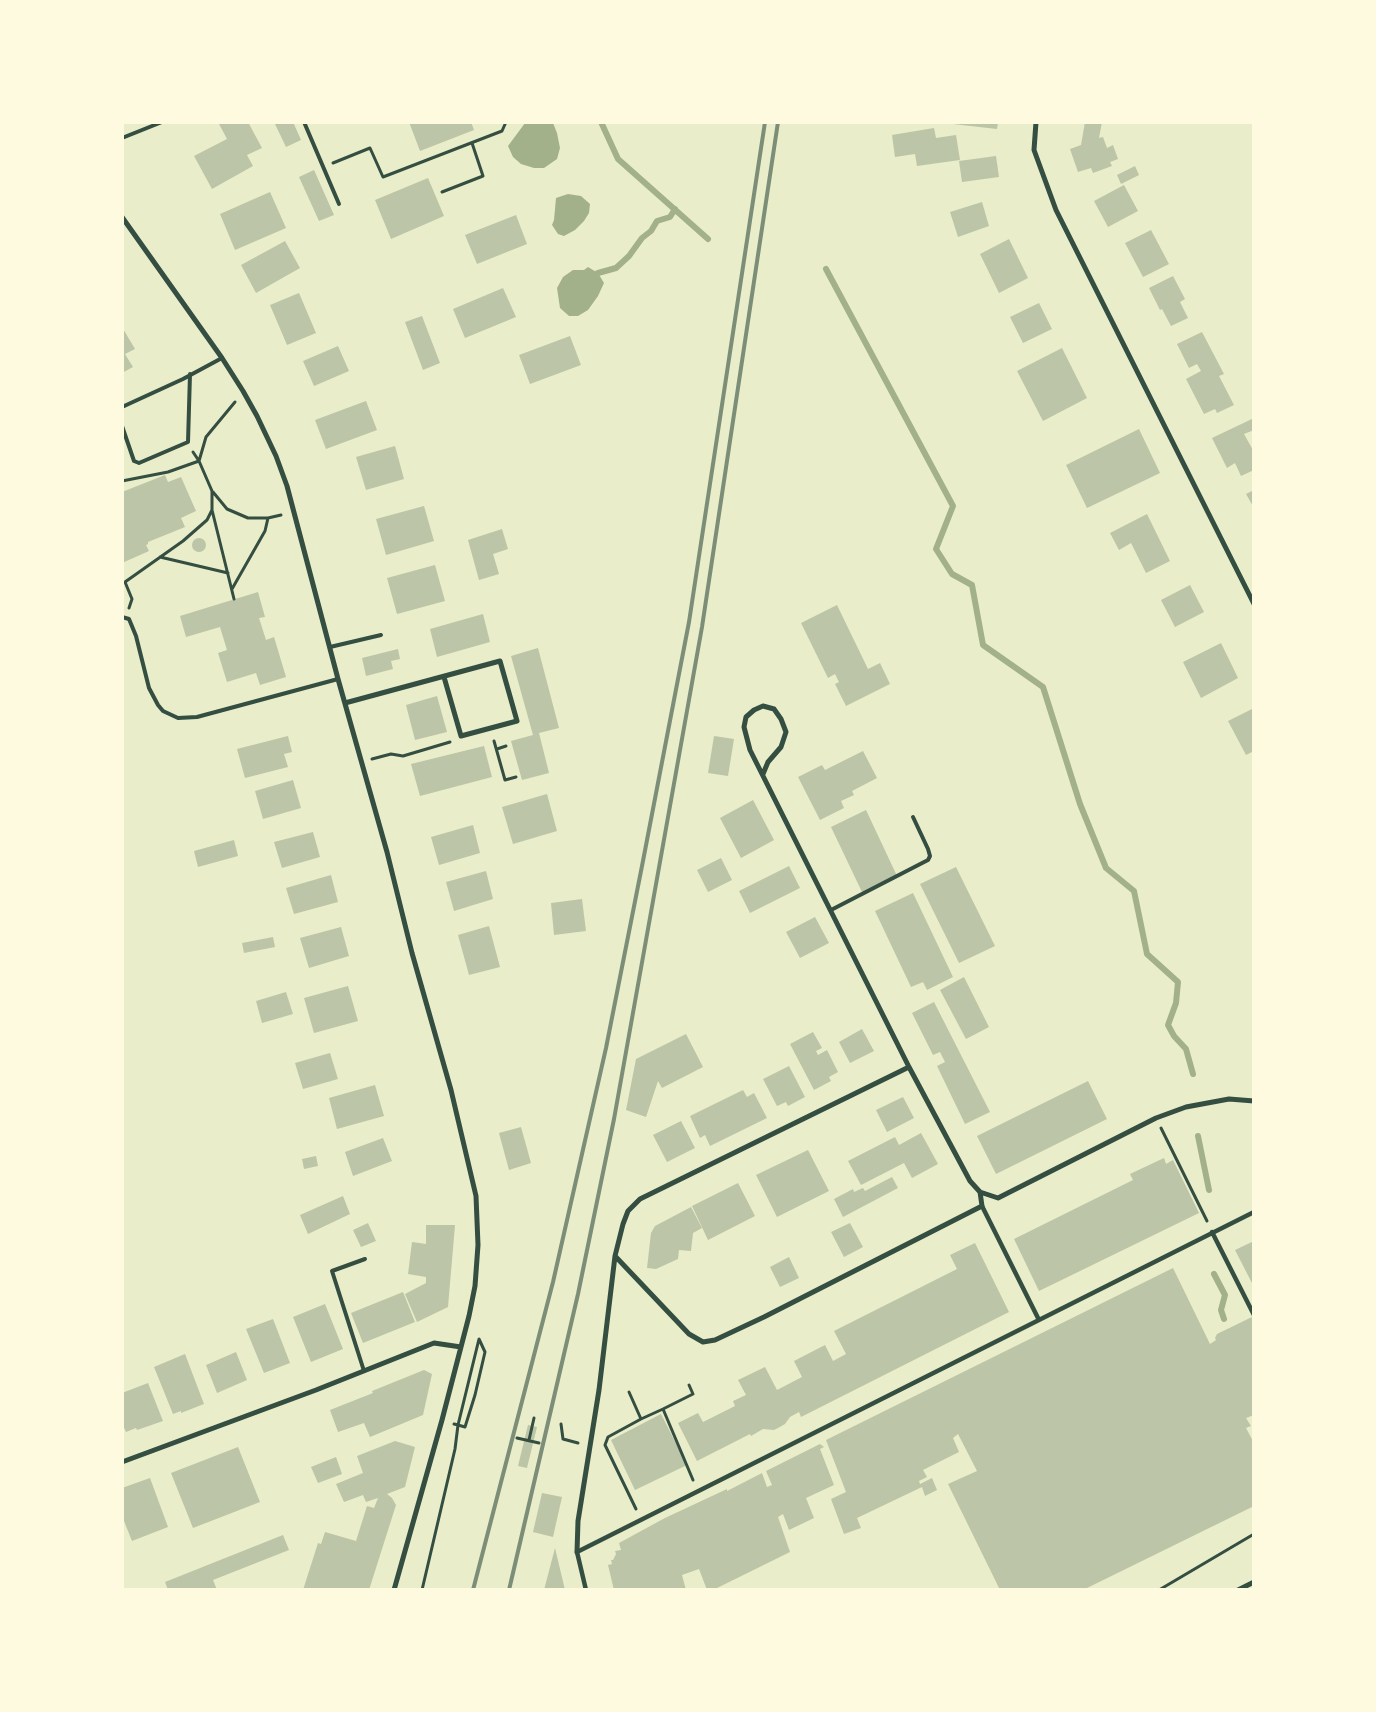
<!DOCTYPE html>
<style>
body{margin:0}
#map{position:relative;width:1376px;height:1712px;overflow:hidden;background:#e9edc9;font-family:Raleway,sans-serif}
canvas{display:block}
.frame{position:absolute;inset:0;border:124px solid #fefae0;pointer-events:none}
</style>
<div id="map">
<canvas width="1376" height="1712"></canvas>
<div class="frame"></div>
</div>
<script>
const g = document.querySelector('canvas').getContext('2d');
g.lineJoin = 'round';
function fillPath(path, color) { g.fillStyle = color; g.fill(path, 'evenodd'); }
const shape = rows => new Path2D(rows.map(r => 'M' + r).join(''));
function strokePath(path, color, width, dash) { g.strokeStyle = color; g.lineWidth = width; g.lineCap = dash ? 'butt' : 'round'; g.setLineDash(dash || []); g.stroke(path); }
const water = shape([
 [553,123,557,133,560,148,557,159,544,168,534,168,521,164,513,157,508,146,525,123],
 [568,194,581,196,590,204,589,213,584,221,575,230,564,236,558,234,552,225,554,220,556,198],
 [588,267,598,273,604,283,598,296,588,310,578,316,569,316,560,308,557,288,563,277,573,270,584,270]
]);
const stream = shape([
 [601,122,618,159,708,239],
 [826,269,953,506,936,549,952,574,972,585,983,645,1043,687,1080,804,1106,868,1134,891,1147,954,1178,982,1176,1003,1168,1025,1174,1036,1186,1049,1193,1074],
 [598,273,616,268,629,256,642,238,651,231,657,221,670,217,675,209],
 [1198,1136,1209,1190],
 [1214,1274,1225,1295,1221,1310,1224,1319]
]);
const building = shape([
 [218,122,248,122,262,148,247,155,253,166,212,189,194,156,227,139],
 [274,122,293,122,301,140,286,147],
 [409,122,471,122,474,130,420,151],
 [953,122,998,122,997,129,953,124],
 [1085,122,1102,122,1099,138,1103,137,1107,148,1113,145,1118,159,1110,162,1112,166,1093,173,1091,168,1078,172,1070,149,1081,145],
 [934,128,936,138,956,135,960,160,917,166,915,154,895,157,892,135],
 [996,156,999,177,962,182,959,161],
 [1135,166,1139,175,1121,184,1117,175],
 [314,170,334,215,319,221,299,177],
 [428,178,444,216,391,239,375,200],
 [1124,185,1138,211,1108,227,1094,201],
 [270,192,286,228,235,250,220,214],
 [982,202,989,226,958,237,950,212],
 [516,215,527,244,477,264,465,235],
 [1151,230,1169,264,1143,277,1125,243],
 [1009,239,1028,278,999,293,980,254],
 [285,241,300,268,256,293,241,265],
 [1173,276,1185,299,1180,302,1188,318,1171,326,1162,309,1160,310,1149,288],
 [503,288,516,317,465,338,453,309],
 [299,293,316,333,287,345,270,305],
 [1039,303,1052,329,1023,343,1010,317],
 [422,316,440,363,423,370,405,322],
 [122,327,135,349,125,354,133,367,122,373],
 [1202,332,1224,374,1219,376,1234,405,1217,413,1215,409,1204,414,1186,379,1201,371,1197,364,1189,368,1177,344],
 [570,336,581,365,530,384,519,355],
 [338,346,349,371,314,386,303,361],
 [1062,348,1087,398,1043,421,1017,371],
 [366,401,377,430,326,449,315,420],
 [1254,418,1254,430,1244,434,1254,452,1254,470,1241,476,1235,463,1227,468,1212,438],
 [1139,429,1160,473,1087,508,1066,465],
 [395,446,404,479,366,490,356,457],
 [165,475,168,482,181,477,196,511,181,518,185,527,148,542,148,544,146,545,149,551,122,563,122,492],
 [1254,490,1254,508,1246,494],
 [424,506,434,541,386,555,376,519],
 [1147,514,1170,561,1146,573,1131,543,1119,550,1110,533],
 [502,529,508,549,493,554,499,574,479,580,468,540],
 '192 545a7 7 0 1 1 14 0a7 7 0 1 1-14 0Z',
 [435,565,445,601,397,614,387,578],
 [1190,585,1204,612,1175,627,1161,600],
 [258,592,265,617,259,618,266,640,274,637,286,677,260,685,256,673,227,682,218,653,227,650,220,627,186,637,180,616],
 [837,605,868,669,880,663,890,684,846,706,835,684,839,682,835,674,828,678,801,623],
 [483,614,490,642,437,657,430,629],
 [1221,643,1238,678,1201,698,1183,662],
 [538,648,559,728,539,733,549,773,522,780,511,741,533,735,511,656],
 [398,649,400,659,391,661,393,669,366,676,362,658],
 [437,696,447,732,415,740,406,705],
 [1254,708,1254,751,1246,755,1228,721],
 [288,736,292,752,284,754,288,767,245,778,237,749],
 [714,736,734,739,728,776,708,773],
 [484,746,492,777,420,796,411,764],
 [863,751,877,778,852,791,854,795,841,801,844,808,820,820,798,777,822,765,825,770],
 [293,780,301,808,263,819,255,791],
 [547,794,557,831,513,844,502,807],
 [753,800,774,840,741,858,720,818],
 [866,810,897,876,862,892,831,827],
 [473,825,480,853,439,865,431,837],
 [313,832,320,857,282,868,274,842],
 [234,840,238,856,198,867,194,851],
 [721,858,732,880,708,892,697,870],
 [789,866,800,888,750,913,739,891],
 [956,867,995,946,959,963,920,884],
 [486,871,493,899,454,911,446,882],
 [331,875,338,902,294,914,286,888],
 [913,893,953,977,927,990,923,982,911,987,875,911],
 [582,899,586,931,554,935,551,903],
 [815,917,829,943,800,958,786,932],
 [489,926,500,967,469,975,458,935],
 [341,927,349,956,309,968,300,938],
 [273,937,275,947,244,953,242,943],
 [964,977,989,1027,966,1039,940,990],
 [348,986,358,1021,314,1033,304,998],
 [286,992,293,1014,262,1023,256,1001],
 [934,1002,990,1112,965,1124,937,1066,945,1062,940,1052,933,1055,912,1013],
 [862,1029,874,1051,850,1063,839,1042],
 [813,1032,822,1048,816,1051,818,1055,827,1050,838,1072,829,1077,831,1081,814,1090,790,1044],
 [686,1034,703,1067,662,1088,658,1081,646,1117,626,1110,636,1059],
 [330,1053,338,1079,303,1089,295,1063],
 [789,1066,805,1097,788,1106,786,1102,777,1106,763,1079],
 [1088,1081,1107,1119,996,1174,977,1136],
 [375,1085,384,1116,337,1129,329,1098],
 [743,1090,747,1097,754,1093,767,1118,710,1146,705,1135,700,1138,690,1116],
 [903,1097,914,1118,887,1132,876,1110],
 [681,1121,695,1148,667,1162,653,1135],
 [521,1127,531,1163,509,1170,499,1133],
 [921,1133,938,1164,912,1178,904,1163,861,1185,848,1161,895,1137,899,1145],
 [383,1138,392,1161,353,1176,345,1152],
 [808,1150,829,1191,777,1217,756,1175],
 [316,1156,318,1166,304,1169,302,1159],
 [1164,1158,1166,1164,1173,1160,1199,1213,1039,1291,1014,1239,1133,1180,1130,1174],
 [892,1177,898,1188,843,1217,834,1199,853,1189,854,1192,863,1188,865,1191],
 [738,1183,755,1216,708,1240,692,1206],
 [343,1196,350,1214,308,1234,300,1215],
 [691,1207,702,1228,693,1233,691,1251,679,1250,678,1259,656,1269,647,1268,651,1233,655,1226],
 [368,1223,376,1241,361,1247,353,1230],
 [850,1223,863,1247,844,1257,831,1232],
 [426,1225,455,1225,448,1307,417,1322,405,1294,426,1283,426,1277,408,1274,412,1242,426,1244],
 [1254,1241,1254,1287,1235,1250],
 [975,1243,1009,1312,801,1417,799,1412,790,1417,785,1424,778,1428,774,1430,763,1429,751,1436,750,1434,697,1461,678,1423,698,1413,703,1422,735,1406,733,1401,746,1395,738,1380,765,1367,777,1390,802,1377,794,1361,825,1345,833,1361,846,1354,834,1331,957,1269,950,1255],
 [789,1257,799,1278,780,1287,770,1267],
 [1173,1268,1210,1344,1216,1340,1215,1338,1217,1334,1254,1316,1254,1415,1246,1418,1251,1426,1246,1428,1254,1443,1254,1506,1087,1588,1088,1590,1000,1590,948,1484,977,1471,958,1434,953,1438,959,1452,923,1470,927,1477,919,1481,920,1484,932,1478,937,1490,925,1496,922,1487,857,1518,861,1528,844,1534,831,1499,846,1492,826,1440],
 [403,1292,415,1322,363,1343,351,1313],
 [325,1304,343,1349,311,1362,293,1317],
 [273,1319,290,1363,264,1373,246,1329],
 [236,1352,247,1380,217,1393,206,1365],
 [185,1354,204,1404,181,1413,181,1411,173,1414,154,1367],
 [424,1370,432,1374,423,1415,370,1437,364,1423,338,1432,330,1410,373,1393,372,1391],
 [148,1383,163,1421,137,1430,136,1428,126,1432,122,1423,122,1393],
 [661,1414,687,1465,635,1490,611,1440],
 [528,1425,537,1427,527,1468,518,1466],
 [395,1441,415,1447,405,1487,387,1494,392,1498,396,1505,369,1590,303,1590,318,1543,321,1544,325,1532,356,1541,367,1506,374,1508,378,1498,366,1502,363,1495,344,1502,336,1484,363,1473,357,1456],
 [820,1444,824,1447,820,1449,834,1485,806,1498,814,1518,789,1530,783,1514,778,1517,790,1552,713,1590,707,1590,699,1569,682,1575,686,1590,614,1590,608,1565,612,1564,611,1560,613,1560,616,1554,615,1551,621,1550,619,1543,665,1518,727,1489,727,1491,762,1473,767,1487,772,1485,766,1471],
 [238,1447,260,1502,193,1528,171,1473],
 [336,1457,342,1474,318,1483,311,1467],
 [150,1478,168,1527,132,1541,122,1516,122,1488],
 [542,1493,562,1497,553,1537,533,1532],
 [283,1535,289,1550,213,1580,217,1590,168,1590,165,1582],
 [555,1548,565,1590,544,1590]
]);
const path = shape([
 [333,163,370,148,383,177,502,131,506,122],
 [442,192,483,176,472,143],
 [122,481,168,472,199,461,193,452],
 [213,492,227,509,248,518,268,518,281,515],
 [212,510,234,599],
 [160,557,228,573],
 [232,589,265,531,268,518],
 [129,608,132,599,125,582,183,541,207,520,212,510,212,491,199,461,206,437,235,402],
 [494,741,505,780,516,777],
 [497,749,506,746],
 [372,759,391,754,403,756,450,742],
 [1161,1128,1207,1221],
 [689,1385,693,1394,663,1409,693,1480],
 [629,1392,641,1419,663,1409],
 [561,1424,563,1439,578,1443],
 [517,1438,539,1443],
 [529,1440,534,1418],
 [636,1509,605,1445,608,1437,641,1419],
 [422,1590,455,1449,458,1425,465,1427,475,1395,485,1352,479,1339,458,1425,454,1424],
 [1159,1590,1254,1534]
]);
const service = shape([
 [304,122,339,204],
 [122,138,162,122],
 [122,407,183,379,222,358],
 [122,426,134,461,139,463,188,442,190,374],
 [122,617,129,619,136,636,149,688,158,705,163,711,178,718,197,717,338,679],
 [330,647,381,635],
 [831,910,928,860,930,856,928,849,913,817],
 [364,1371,332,1271,365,1259]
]);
const pedestrian = shape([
 [982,1206,1039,1320],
 [1212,1232,1254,1315],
 [586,1590,577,1552,1254,1212]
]);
const minor = shape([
 [1036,122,1034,150,1056,210,1254,604],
 [122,217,222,358,243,391,257,416,276,456,287,486,338,679,387,852,412,953,451,1090,476,1196,478,1245,475,1286,469,1316,442,1420,394,1590],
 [345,703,500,661,517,721,461,736,444,677],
 [763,774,768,762,781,747,786,732,781,719,774,709,763,706,754,710,746,717,744,727,750,750,909,1067,970,1181,980,1192],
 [980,1192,998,1198,1156,1118,1186,1107,1229,1099,1254,1101],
 [615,1256,689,1334,703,1342,715,1340,764,1317,982,1206,980,1192],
 [122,1462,316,1390,434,1343,461,1347],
 [577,1552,578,1521,599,1390,615,1256,623,1224,628,1211,640,1199,909,1067],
 [1238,1590,1254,1582]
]);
const rail = shape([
 [473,1590,553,1282,606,1048,642,866,689,622,765,122],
 [509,1590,578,1294,614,1119,702,627,778,122]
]);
fillPath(water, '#a3b18a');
strokePath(stream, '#a3b18a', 6);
fillPath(building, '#bcc5a7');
strokePath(path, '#344e41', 3);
strokePath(service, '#344e41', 4);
strokePath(pedestrian, '#344e41', 4.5);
strokePath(minor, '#344e41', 5);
strokePath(rail, '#7c8e77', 4);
</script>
